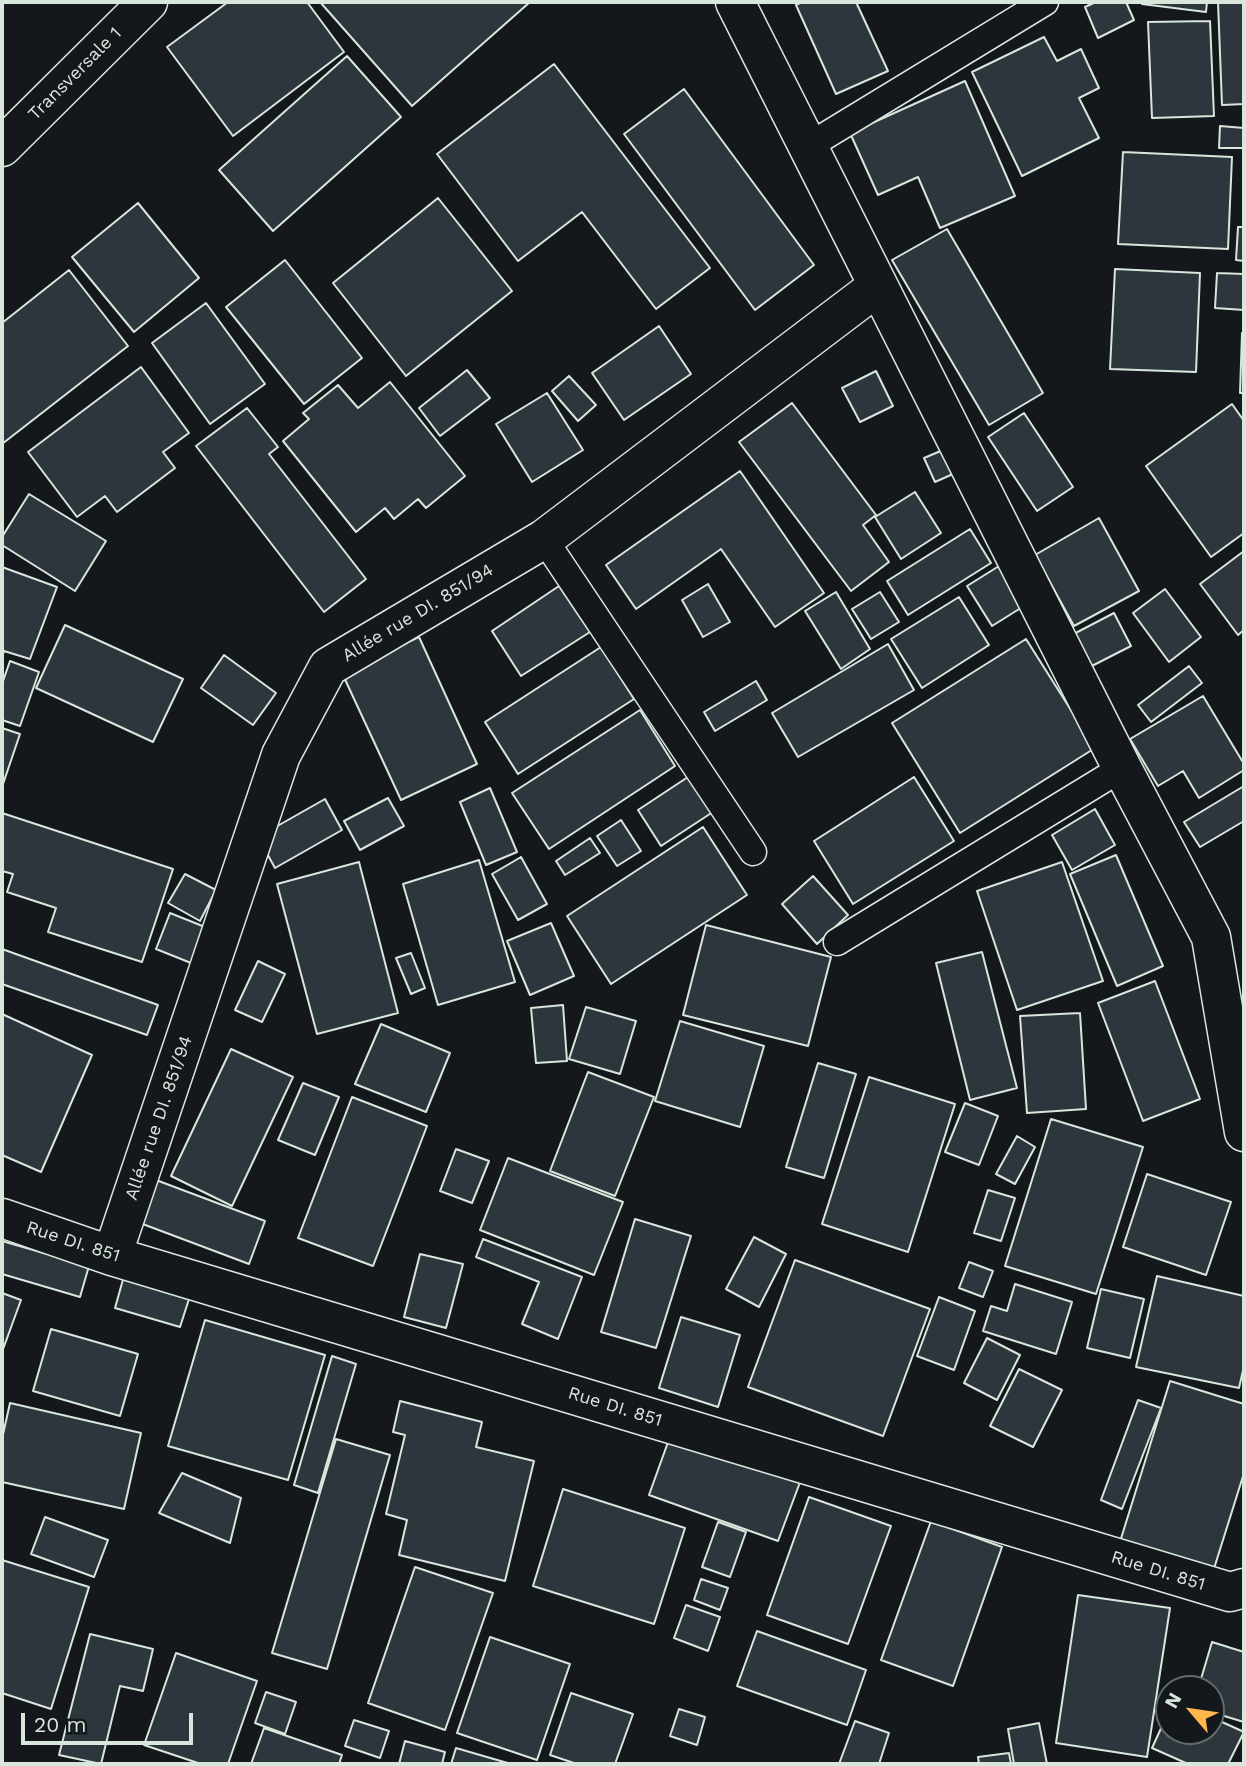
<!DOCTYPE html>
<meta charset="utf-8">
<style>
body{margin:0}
#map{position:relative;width:1246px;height:1766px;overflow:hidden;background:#14181c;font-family:"Work Sans",sans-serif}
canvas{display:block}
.frame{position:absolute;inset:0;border:4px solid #d8e6dc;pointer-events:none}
.north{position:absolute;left:1155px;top:1675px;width:70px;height:70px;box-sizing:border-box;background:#14181c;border:2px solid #626a69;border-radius:50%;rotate:299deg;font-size:19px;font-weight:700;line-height:28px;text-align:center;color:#d8e6dc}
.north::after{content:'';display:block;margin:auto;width:24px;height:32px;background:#ffb74d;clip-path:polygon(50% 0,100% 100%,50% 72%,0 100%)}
.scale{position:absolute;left:21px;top:1713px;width:172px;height:32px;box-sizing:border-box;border:4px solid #d8e6dc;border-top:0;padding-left:9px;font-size:21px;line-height:24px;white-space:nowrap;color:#d8e6dc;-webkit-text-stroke:5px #14181c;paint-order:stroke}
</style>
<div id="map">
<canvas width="1246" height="1766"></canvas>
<div class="frame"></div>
<div class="north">N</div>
<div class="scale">20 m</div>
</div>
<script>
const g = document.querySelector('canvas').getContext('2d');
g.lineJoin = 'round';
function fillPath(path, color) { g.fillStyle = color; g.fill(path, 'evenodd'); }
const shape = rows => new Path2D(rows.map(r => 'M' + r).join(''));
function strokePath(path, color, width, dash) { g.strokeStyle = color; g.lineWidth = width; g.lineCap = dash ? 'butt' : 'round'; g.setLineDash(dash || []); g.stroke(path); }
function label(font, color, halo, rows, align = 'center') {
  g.font = font + ' "Work Sans",sans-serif'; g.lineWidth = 5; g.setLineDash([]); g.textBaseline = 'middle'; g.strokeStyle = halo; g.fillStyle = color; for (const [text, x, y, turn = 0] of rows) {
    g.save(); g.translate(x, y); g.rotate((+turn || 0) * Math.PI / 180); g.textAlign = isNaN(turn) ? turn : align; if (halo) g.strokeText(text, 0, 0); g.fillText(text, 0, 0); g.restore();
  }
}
const building = shape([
 [228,2,307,2,344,52,233,136,167,47,228,2],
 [320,2,530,2,412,106,320,2],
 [802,2,856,2,888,71,836,94,796,5,802,2],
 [1096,2,1126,2,1134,20,1098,38,1085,7,1096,2],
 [1142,2,1207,2,1206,12,1142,4,1142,2],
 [1218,2,1244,2,1244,104,1222,105,1218,2],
 [1210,21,1214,116,1152,118,1148,22,1210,21],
 [1044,37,1057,61,1081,49,1099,88,1079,98,1099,138,1022,176,972,72,1044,37],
 [347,56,401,117,273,231,219,170,347,56],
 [554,64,710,268,656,309,582,212,518,261,437,154,554,64],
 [965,81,1015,196,940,228,918,177,878,195,850,133,965,81],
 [684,89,814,265,755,310,624,134,684,89],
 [1220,126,1244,128,1244,148,1219,148,1220,126],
 [1123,152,1232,157,1228,249,1118,244,1123,152],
 [438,198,512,291,406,376,333,283,438,198],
 [138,203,199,278,134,332,72,257,138,203],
 [1238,227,1244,227,1244,261,1236,260,1238,227],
 [947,229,1043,393,989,425,892,260,947,229],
 [285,260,362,358,304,404,226,307,285,260],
 [1115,269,1200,273,1196,372,1110,369,1115,269],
 [69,270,128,346,2,444,2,323,69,270],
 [1217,273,1244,274,1244,310,1215,308,1217,273],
 [206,303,265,384,210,424,152,343,206,303],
 [659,326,691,374,624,420,592,373,659,326],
 [1242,333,1244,333,1244,393,1240,393,1242,333],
 [141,367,189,433,163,452,175,468,117,512,105,496,77,517,28,452,141,367],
 [467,370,490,398,440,436,419,408,467,370],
 [876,371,893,406,860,422,842,388,876,371],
 [569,376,596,405,578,421,552,391,569,376],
 [390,382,465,476,426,508,418,499,394,519,385,508,356,532,283,441,309,419,303,413,338,385,358,408,390,382],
 [547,393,583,450,532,482,496,424,547,393],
 [792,403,876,515,863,525,889,562,851,591,739,442,792,403],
 [1232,404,1244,421,1244,533,1211,557,1146,466,1232,404],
 [247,408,278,447,269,454,366,579,324,612,196,446,247,408],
 [1024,413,1073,487,1037,511,988,437,1024,413],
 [943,450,953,474,935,482,924,458,943,450],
 [740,471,824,593,775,627,721,549,636,609,606,565,740,471],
 [915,492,941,533,901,559,875,517,915,492],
 [29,494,106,541,75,591,2,545,2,537,29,494],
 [1099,518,1139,591,1074,626,1035,555,1099,518],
 [970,529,991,563,908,615,887,581,970,529],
 [1244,551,1244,630,1238,635,1200,584,1244,551],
 [999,566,1024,606,992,626,967,586,999,566],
 [2,567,57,587,30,659,4,651,2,657,2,567],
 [708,584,730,622,703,637,682,600,708,584],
 [559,586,590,632,521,676,492,631,559,586],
 [1165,589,1201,637,1169,662,1133,613,1165,589],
 [836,592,870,649,841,669,805,611,836,592],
 [880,592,899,622,871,639,852,609,880,592],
 [959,597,989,645,922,688,891,639,959,597],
 [1114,613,1131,646,1082,671,1066,638,1114,613],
 [65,625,183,679,153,742,36,688,65,625],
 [419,637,477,764,401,800,342,673,419,637],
 [1026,639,1095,748,960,833,892,723,1026,639],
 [888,644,914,690,798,757,772,713,888,644],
 [601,647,634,699,518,774,485,722,601,647],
 [224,655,276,693,253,725,201,688,224,655],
 [10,661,39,672,20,726,2,720,2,684,10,661],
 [1189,666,1202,683,1151,722,1138,705,1189,666],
 [756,681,767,700,715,731,704,712,756,681],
 [1203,696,1244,764,1244,770,1199,798,1183,771,1158,786,1130,739,1203,696],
 [640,710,675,766,549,849,512,793,640,710],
 [2,728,20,734,2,787,2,728],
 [697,771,719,808,661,846,638,810,697,771],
 [914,777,954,841,853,904,814,841,914,777],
 [1244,786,1244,821,1200,847,1184,822,1244,786],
 [490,788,517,852,486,865,460,802,490,788],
 [388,798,404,826,360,850,344,821,388,798],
 [325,799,342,830,275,868,258,837,325,799],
 [1095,809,1115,845,1072,870,1052,835,1095,809],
 [2,813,173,869,142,962,48,932,56,908,7,892,13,874,2,871,2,813],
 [621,820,641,851,617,866,597,836,621,820],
 [703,827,747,895,611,984,567,916,703,827],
 [590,838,600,853,565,875,556,861,590,838],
 [1116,855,1163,966,1117,986,1070,874,1116,855],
 [521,857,547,904,518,920,492,874,521,857],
 [479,860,515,982,438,1005,403,884,479,860],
 [359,862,398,1013,317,1034,277,884,359,862],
 [1062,862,1103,981,1017,1010,977,891,1062,862],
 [185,874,216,890,200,921,168,903,185,874],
 [813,876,848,915,817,944,782,904,813,876],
 [170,913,215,931,201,967,156,949,170,913],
 [551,923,574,976,530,995,507,941,551,923],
 [706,925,831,957,808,1046,683,1015,706,925],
 [2,949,158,1005,147,1035,2,984,2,949],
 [982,952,1017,1088,970,1100,936,963,982,952],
 [411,953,425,988,411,994,396,958,411,953],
 [258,961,285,974,262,1022,235,1010,258,961],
 [1155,981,1200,1099,1143,1121,1098,1003,1155,981],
 [563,1005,567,1061,536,1063,531,1008,563,1005],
 [586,1007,636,1021,620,1074,569,1059,586,1007],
 [1080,1013,1086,1109,1027,1113,1020,1016,1080,1013],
 [2,1014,92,1055,41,1172,2,1155,2,1014],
 [680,1021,764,1046,740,1127,655,1101,680,1021],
 [381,1024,450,1053,426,1112,355,1084,381,1024],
 [231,1049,293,1077,232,1206,171,1176,231,1049],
 [818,1063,856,1074,824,1178,786,1167,818,1063],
 [588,1072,654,1097,615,1196,550,1171,588,1072],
 [869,1077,955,1104,908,1252,822,1224,869,1077],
 [303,1083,339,1097,315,1155,278,1140,303,1083],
 [352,1097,427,1126,373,1266,298,1238,352,1097],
 [965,1103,998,1116,979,1165,945,1152,965,1103],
 [1051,1119,1143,1147,1096,1294,1005,1266,1051,1119],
 [1017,1136,1035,1147,1015,1184,996,1174,1017,1136],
 [456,1149,489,1161,472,1203,440,1191,456,1149],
 [508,1158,623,1202,594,1275,480,1230,508,1158],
 [1147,1174,1231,1202,1206,1275,1123,1247,1147,1174],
 [156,1180,265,1221,249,1264,140,1223,156,1180],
 [988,1190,1015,1198,1001,1241,974,1233,988,1190],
 [635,1219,691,1236,656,1348,601,1332,635,1219],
 [754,1237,786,1254,759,1307,726,1289,754,1237],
 [483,1239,582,1277,558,1339,522,1324,539,1282,476,1257,483,1239],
 [2,1241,89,1266,80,1297,2,1274,2,1241],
 [420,1254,463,1264,446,1328,404,1317,420,1254],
 [795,1260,930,1309,883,1436,748,1387,795,1260],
 [969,1262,993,1271,983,1297,959,1288,969,1262],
 [124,1276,190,1296,180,1327,115,1308,124,1276],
 [1157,1276,1244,1296,1244,1366,1239,1388,1136,1367,1157,1276],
 [1015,1284,1072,1302,1056,1354,983,1331,991,1306,1007,1311,1015,1284],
 [1101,1289,1144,1299,1130,1358,1087,1348,1101,1289],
 [2,1293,21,1300,2,1352,2,1293],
 [939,1297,975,1311,954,1370,917,1356,939,1297],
 [681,1317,740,1335,718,1407,659,1388,681,1317],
 [205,1320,325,1355,288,1480,168,1446,205,1320],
 [51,1329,138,1354,120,1416,33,1391,51,1329],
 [987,1338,1020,1355,997,1400,964,1383,987,1338],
 [332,1356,356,1364,318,1493,294,1485,332,1356],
 [1019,1369,1062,1390,1033,1447,990,1426,1019,1369],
 [1170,1381,1244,1404,1244,1473,1212,1575,1119,1545,1170,1381],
 [1138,1400,1161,1408,1122,1509,1101,1500,1138,1400],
 [400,1401,482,1422,476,1447,534,1461,505,1581,399,1555,407,1520,386,1514,405,1435,393,1432,400,1401],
 [10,1403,141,1433,124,1509,2,1482,2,1439,10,1403],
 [672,1431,802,1477,778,1541,649,1495,672,1431],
 [336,1439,390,1455,327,1669,272,1653,336,1439],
 [182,1473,241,1498,230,1543,159,1513,182,1473],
 [563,1489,685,1528,654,1624,533,1586,563,1489],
 [809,1497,891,1526,848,1644,767,1615,809,1497],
 [45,1517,108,1540,94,1577,31,1554,45,1517],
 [931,1521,1002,1547,953,1686,881,1660,931,1521],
 [718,1522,746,1532,730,1577,702,1567,718,1522],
 [2,1560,89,1587,51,1709,2,1693,2,1560],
 [415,1567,493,1593,445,1730,368,1703,415,1567],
 [701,1579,728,1588,720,1610,694,1600,701,1579],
 [1078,1595,1170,1608,1147,1757,1056,1743,1078,1595],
 [686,1605,720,1617,708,1651,674,1638,686,1605],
 [757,1631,866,1670,847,1725,737,1686,757,1631],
 [90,1634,153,1649,143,1691,120,1686,101,1764,59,1755,90,1634],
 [490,1637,570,1664,537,1760,457,1733,490,1637],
 [1212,1642,1244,1652,1244,1722,1211,1712,1211,1689,1198,1689,1212,1642],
 [176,1653,257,1681,228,1764,201,1764,144,1745,176,1653],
 [266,1692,296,1702,285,1734,255,1723,266,1692],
 [571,1693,633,1714,615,1764,577,1764,550,1755,571,1693],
 [679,1709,705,1717,697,1745,670,1736,679,1709],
 [1169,1711,1169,1731,1211,1731,1211,1717,1244,1732,1228,1764,1188,1764,1152,1748,1169,1711],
 [354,1720,389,1731,380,1758,345,1746,354,1720],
 [855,1721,889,1733,879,1764,839,1764,855,1721],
 [1039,1723,1047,1764,1014,1764,1008,1729,1039,1723],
 [264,1728,342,1755,339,1764,251,1764,264,1728],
 [405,1741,445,1752,442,1764,399,1764,405,1741],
 [456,1748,511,1764,451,1764,456,1748],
 [1009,1753,1011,1764,979,1764,978,1757,1009,1753]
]);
const lane = shape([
 [807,147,1045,2],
 [544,539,753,852],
 [837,942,1122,768]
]);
const street = shape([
 [735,2,1122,768,1211,937,1244,1132],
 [2,1218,112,1256,1230,1592,1244,1588],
 [112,1256,281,755,328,667,544,539,878,286]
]);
const secondary = shape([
 [2,147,148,2]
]);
const streetNames = [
 ["Transversale 1",75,74,-45],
 ["Allée rue DI. 851/94",418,613,-31],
 ["Allée rue DI. 851/94",159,1118,-71],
 ["Rue DI. 851",73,1242,18],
 ["Rue DI. 851",615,1407,17],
 ["Rue DI. 851",1158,1571,17]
];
fillPath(building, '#2c363c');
strokePath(building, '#d8e6dc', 2);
strokePath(lane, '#d8e6dc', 29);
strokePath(street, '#d8e6dc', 41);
strokePath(secondary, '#d8e6dc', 41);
strokePath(lane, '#14181c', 26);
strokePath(street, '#14181c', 38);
strokePath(secondary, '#14181c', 38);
label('18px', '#d8e6dc', '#14181c', streetNames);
</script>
